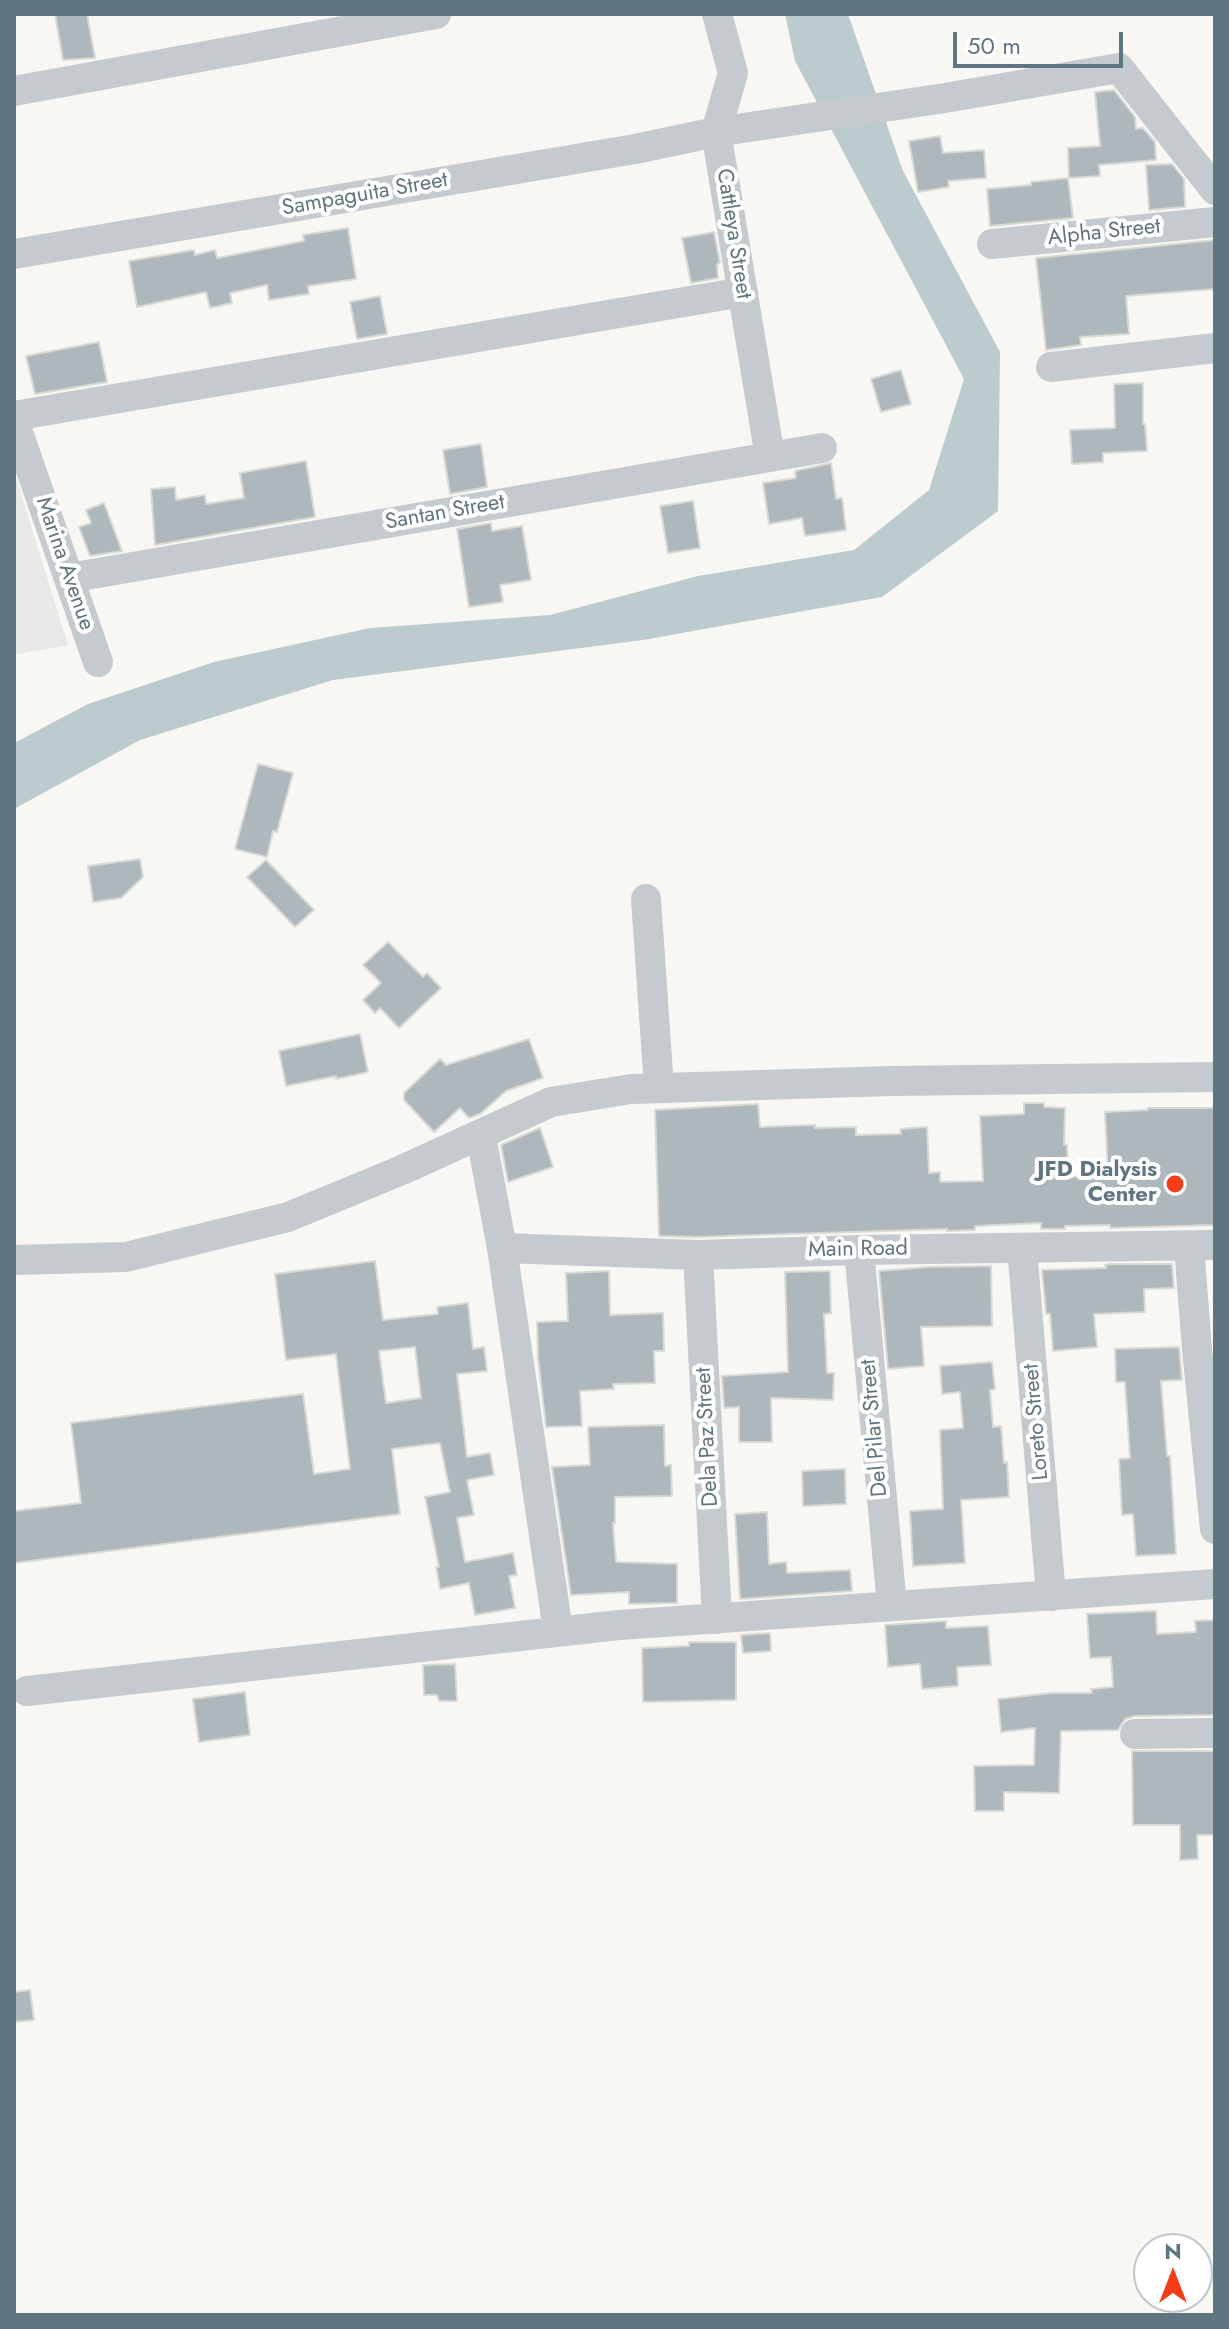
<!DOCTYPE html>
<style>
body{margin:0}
#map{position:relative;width:1229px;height:2329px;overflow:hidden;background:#f8f7f4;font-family:Jost,sans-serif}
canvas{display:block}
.frame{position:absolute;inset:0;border:16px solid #5f7582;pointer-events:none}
.north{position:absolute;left:1133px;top:2233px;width:80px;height:80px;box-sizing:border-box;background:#fff;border:2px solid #bfc8cd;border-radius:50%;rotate:0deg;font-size:22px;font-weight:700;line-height:32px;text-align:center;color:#5f7582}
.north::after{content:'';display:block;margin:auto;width:28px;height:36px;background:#f53d17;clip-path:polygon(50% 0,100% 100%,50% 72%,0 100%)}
.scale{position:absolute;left:953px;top:32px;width:170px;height:36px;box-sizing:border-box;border:4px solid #5f7582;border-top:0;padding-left:10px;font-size:24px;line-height:28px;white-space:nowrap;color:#5f7582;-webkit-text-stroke:6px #fff;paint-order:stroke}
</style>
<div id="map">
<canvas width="1229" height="2329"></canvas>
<div class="frame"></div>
<div class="north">N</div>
<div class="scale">50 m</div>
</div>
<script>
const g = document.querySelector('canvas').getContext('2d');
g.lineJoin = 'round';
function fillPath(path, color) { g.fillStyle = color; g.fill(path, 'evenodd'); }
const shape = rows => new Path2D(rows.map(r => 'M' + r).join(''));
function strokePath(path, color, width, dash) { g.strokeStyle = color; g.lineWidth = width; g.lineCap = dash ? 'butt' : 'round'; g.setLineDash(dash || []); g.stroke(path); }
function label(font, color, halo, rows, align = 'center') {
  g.font = font + ' Jost,sans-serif'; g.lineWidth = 8; g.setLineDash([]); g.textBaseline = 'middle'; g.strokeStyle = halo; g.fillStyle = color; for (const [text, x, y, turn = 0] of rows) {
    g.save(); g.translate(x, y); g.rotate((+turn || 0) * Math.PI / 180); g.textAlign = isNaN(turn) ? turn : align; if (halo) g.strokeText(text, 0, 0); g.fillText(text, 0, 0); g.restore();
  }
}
const built = shape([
 [14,471,68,645,14,655]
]);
const water = shape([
 [785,14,848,14,903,171,1000,352,998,511,882,597,643,640,333,680,140,740,14,809,14,743,88,704,214,662,370,628,550,615,698,576,854,550,929,490,964,379,795,61]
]);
const building = shape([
 [55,14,87,14,95,58,63,60,55,14],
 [1114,90,1135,117,1136,129,1143,128,1155,142,1156,160,1099,165,1100,176,1069,178,1068,148,1100,146,1095,92,1114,90],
 [940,136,943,153,984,150,986,178,948,181,949,187,918,192,909,141,940,136],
 [1172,164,1184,179,1185,207,1149,210,1146,165,1172,164],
 [1068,178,1073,218,990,226,987,189,1031,185,1031,182,1068,178],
 [348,228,356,279,308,286,309,294,269,300,267,285,230,293,232,303,210,308,206,292,137,307,129,261,194,250,195,255,215,250,217,258,304,241,303,235,348,228],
 [714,232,720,263,717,264,718,278,691,283,682,238,714,232],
 [1215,240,1215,289,1126,296,1129,334,1080,337,1081,345,1046,350,1036,258,1215,240],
 [380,296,387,334,357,339,350,302,380,296],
 [99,342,107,382,35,394,26,356,99,342],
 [901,370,911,404,881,412,871,379,901,370],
 [1143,383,1143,424,1145,424,1147,451,1103,453,1103,462,1072,464,1070,430,1115,428,1114,384,1143,383],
 [481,444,487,487,450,494,443,450,481,444],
 [306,461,315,517,155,545,151,489,175,487,176,500,205,495,206,504,244,498,240,473,306,461],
 [831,463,836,499,842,498,846,530,805,536,802,518,769,524,763,483,796,478,795,471,831,463],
 [693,501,700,548,668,553,660,506,693,501],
 [104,503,122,551,90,556,79,527,91,523,86,510,104,503],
 [491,523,492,531,522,526,531,580,500,585,503,602,469,607,457,529,491,523],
 [258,764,293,773,277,832,273,831,267,857,235,849,258,764],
 [140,859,143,877,121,898,93,902,88,866,140,859],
 [266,860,314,910,295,927,247,877,266,860],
 [388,942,423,977,427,973,441,988,399,1028,380,1008,375,1013,363,1000,381,983,363,965,388,942],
 [360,1034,368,1072,336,1079,336,1076,286,1086,279,1051,360,1034],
 [529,1039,543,1078,506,1091,480,1114,469,1118,460,1108,434,1132,404,1100,404,1093,440,1059,446,1065,529,1039],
 [1024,1103,1044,1103,1044,1107,1065,1108,1064,1145,1067,1145,1068,1177,1108,1176,1105,1112,1148,1110,1148,1108,1215,1108,1215,1225,1110,1228,1110,1225,1065,1226,1065,1229,1041,1229,1041,1223,975,1226,975,1230,947,1231,947,1229,695,1237,659,1236,655,1110,758,1104,760,1127,815,1125,815,1128,856,1127,856,1135,901,1134,900,1129,927,1127,929,1173,940,1172,940,1182,983,1181,980,1116,1024,1114,1024,1103],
 [540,1128,553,1167,508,1182,501,1145,540,1128],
 [375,1261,383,1320,438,1314,437,1307,468,1303,473,1349,484,1347,487,1371,457,1374,467,1457,490,1453,494,1475,467,1480,474,1515,457,1518,465,1562,513,1553,517,1575,509,1576,515,1608,475,1615,469,1583,440,1589,436,1567,439,1567,425,1497,450,1492,440,1443,392,1449,400,1514,14,1563,14,1511,81,1503,71,1423,303,1394,314,1474,350,1469,336,1354,286,1360,275,1274,375,1261],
 [415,1347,421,1398,386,1403,379,1351,415,1347],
 [1172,1264,1174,1288,1144,1289,1145,1312,1094,1314,1097,1347,1053,1351,1050,1314,1046,1314,1042,1270,1106,1268,1105,1265,1111,1264,1172,1264],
 [991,1266,992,1326,921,1327,924,1366,888,1369,879,1271,927,1267,991,1266],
 [609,1271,610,1315,663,1313,664,1351,654,1351,655,1383,613,1384,614,1389,580,1391,582,1426,546,1427,538,1358,537,1322,568,1321,566,1273,609,1271],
 [830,1271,831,1313,824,1314,827,1373,834,1373,833,1400,771,1398,772,1442,739,1442,739,1407,724,1408,722,1376,788,1372,785,1272,830,1271],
 [1179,1347,1182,1380,1161,1381,1167,1456,1170,1456,1176,1554,1136,1556,1133,1514,1122,1515,1119,1459,1130,1458,1125,1382,1116,1382,1115,1349,1179,1347],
 [992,1362,995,1389,990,1390,993,1427,1001,1426,1004,1463,1007,1462,1009,1497,961,1500,965,1563,913,1566,910,1511,943,1509,940,1430,963,1428,960,1392,942,1394,940,1366,992,1362],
 [664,1425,665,1466,671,1465,672,1496,615,1497,615,1523,613,1523,616,1562,677,1564,677,1603,629,1604,629,1592,571,1595,552,1467,590,1465,588,1427,664,1425],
 [845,1469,846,1504,803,1506,802,1471,845,1469],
 [767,1512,769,1564,786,1562,787,1573,850,1570,852,1591,740,1599,735,1514,767,1512],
 [1156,1611,1157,1634,1196,1632,1195,1621,1215,1620,1214,1715,1135,1716,1125,1719,1118,1730,1061,1731,1059,1793,1004,1792,1004,1811,975,1811,974,1766,1034,1765,1035,1728,1001,1732,998,1699,1052,1693,1092,1693,1091,1689,1113,1687,1111,1657,1090,1658,1087,1614,1156,1611],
 [946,1621,946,1628,988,1626,991,1665,957,1667,958,1686,922,1689,920,1664,888,1667,885,1625,946,1621],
 [770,1633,771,1651,743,1653,741,1635,770,1633],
 [689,1642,736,1642,736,1700,643,1702,642,1648,689,1646,689,1642],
 [455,1664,457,1701,439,1701,437,1695,424,1695,423,1665,455,1664],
 [245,1692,250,1735,199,1742,193,1699,245,1692],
 [1132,1751,1215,1751,1215,1835,1197,1835,1198,1859,1180,1860,1180,1825,1133,1825,1132,1751],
 [30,1990,34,2020,14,2022,14,1992,30,1990]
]);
const minor = shape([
 [717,14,733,73,716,132,770,457],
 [14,91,436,14],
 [992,244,1215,222],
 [14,254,635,149,716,132,945,98,1119,68,1215,190],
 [1051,367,1215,348],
 [14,416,743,292],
 [14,421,98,662],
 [69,578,822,448],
 [646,899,659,1088],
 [481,1136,502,1248,558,1631],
 [1189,1246,1197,1349,1215,1529],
 [502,1248,698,1255,859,1250,1215,1245],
 [1022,1248,1051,1596],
 [859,1250,892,1606],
 [698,1255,717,1619],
 [14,1260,126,1257,288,1217,402,1170,551,1102,631,1089,892,1081,1215,1077],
 [27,1691,619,1625,1215,1584],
 [1135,1734,1215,1733]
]);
const markers = [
 [1175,1184,10,"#f53d17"]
];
const streetNames = [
 ["Sampaguita Street",365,195,-10],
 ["Alpha Street",1104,233,-6],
 ["Cattleya Street",733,234,81],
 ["Santan Street",445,513,-10],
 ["Marina Avenue",64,564,71],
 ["Main Road",858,1250,-1],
 ["Loreto Street",1037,1422,-95],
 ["Del Pilar Street",875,1428,-95],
 ["Dela Paz Street",708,1437,-93]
];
const poiNames = [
 ["JFD Dialysis",1157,1171],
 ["Center",1157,1196]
];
fillPath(built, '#e8e9e7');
fillPath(water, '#bccbce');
fillPath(building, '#adb7bc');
strokePath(building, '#d9d9d6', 2);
strokePath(minor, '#c4cacd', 30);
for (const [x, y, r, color] of markers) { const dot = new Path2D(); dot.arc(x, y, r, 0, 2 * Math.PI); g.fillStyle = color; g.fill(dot); strokePath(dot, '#fff', 3); }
label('22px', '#5f7582', '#fff', streetNames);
label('bold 22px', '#5f7582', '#fff', poiNames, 'right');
</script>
